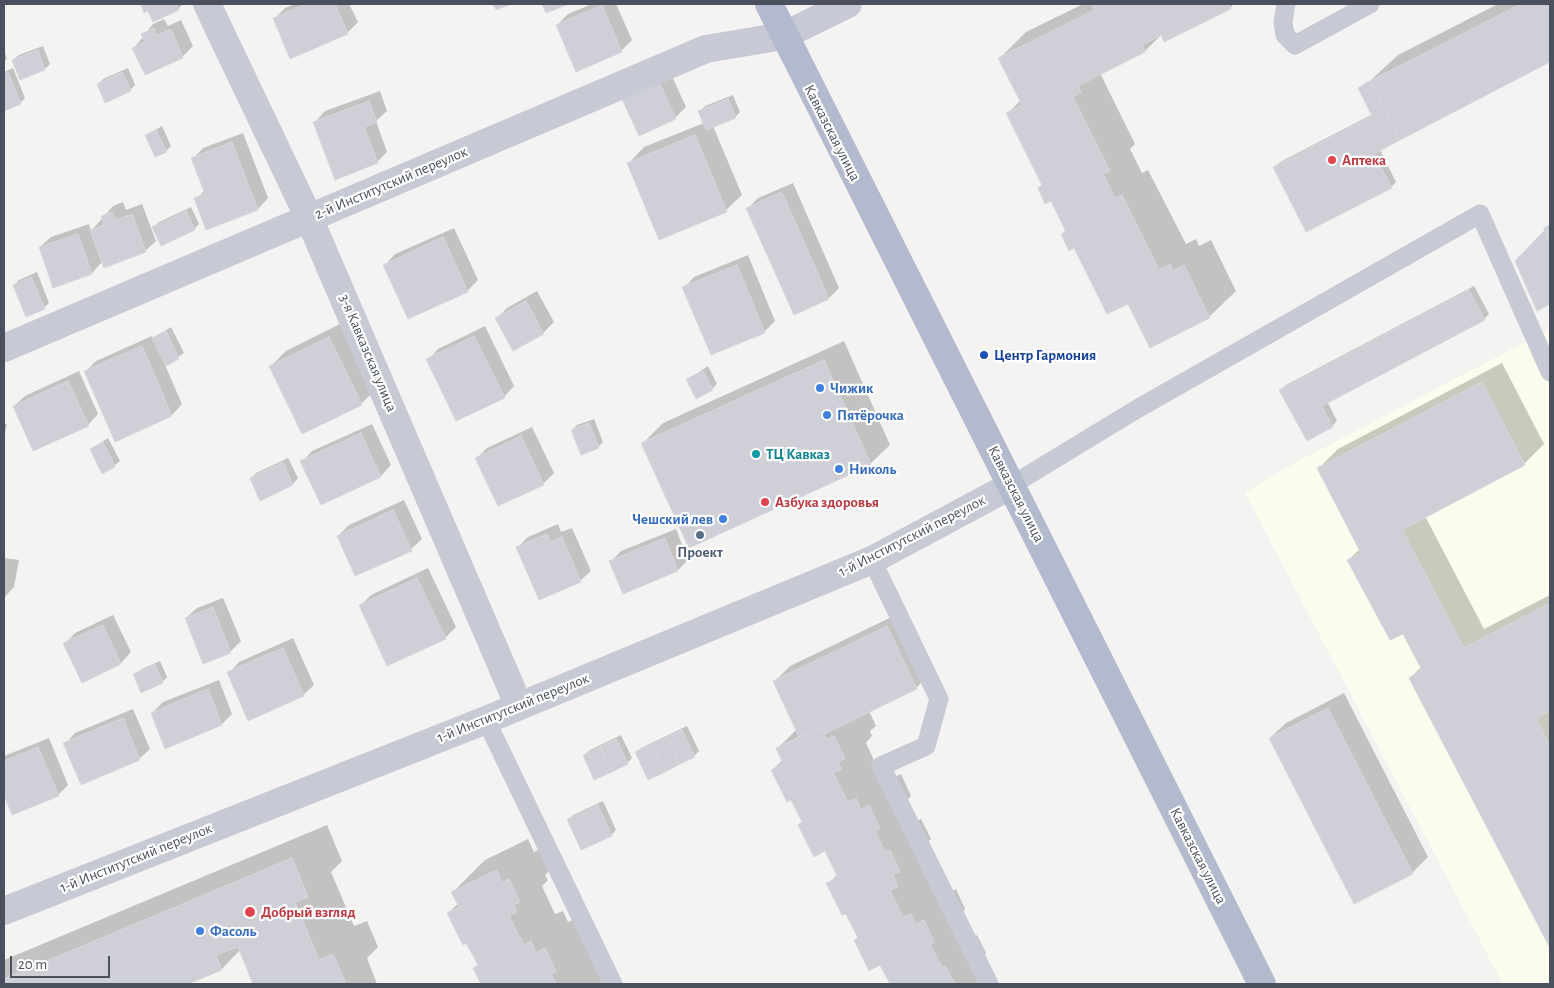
<!DOCTYPE html>
<meta charset="utf-8">
<style>
body{margin:0}
#map{position:relative;width:1554px;height:988px;overflow:hidden;background:#f4f3f2;font-family:"Alegreya Sans",sans-serif}
canvas{display:block}
.frame{position:absolute;inset:0;border:5px solid #4b505f;pointer-events:none}
.scale{position:absolute;left:10px;top:956px;width:100px;height:22px;box-sizing:border-box;border:2px solid #4b505f;border-top:0;padding-left:6px;font-size:15px;line-height:18px;white-space:nowrap;color:#4b505f;-webkit-text-stroke:4px #fff;paint-order:stroke}
</style>
<div id="map">
<canvas width="1554" height="988"></canvas>
<div class="frame"></div>
<div class="scale">20 m</div>
</div>
<script>
const g = document.querySelector('canvas').getContext('2d');
g.lineJoin = 'round';
function fillPath(path, color) { g.fillStyle = color; g.fill(path, 'evenodd'); }
const shape = rows => new Path2D(rows.map(r => 'M' + r).join(''));
function strokePath(path, color, width, dash) { g.strokeStyle = color; g.lineWidth = width; g.lineCap = dash ? 'butt' : 'round'; g.setLineDash(dash || []); g.stroke(path); }
function label(font, color, halo, rows, align = 'center') {
  g.font = font + ' "Alegreya Sans",sans-serif'; g.lineWidth = 4.5; g.setLineDash([]); g.textBaseline = 'middle'; g.strokeStyle = halo; g.fillStyle = color; for (const [text, x, y, turn = 0] of rows) {
    g.save(); g.translate(x, y); g.rotate((+turn || 0) * Math.PI / 180); g.textAlign = isNaN(turn) ? turn : align; if (halo) g.strokeText(text, 0, 0); g.fillText(text, 0, 0); g.restore();
  }
}
const commercial = shape([
 [1550,329,1550,984,1503,984,1245,493,1278,472]
]);
const shadow = shape([
 [143,4,183,4,178,9,149,10,142,5],
 [295,4,349,4,358,22,347,33,274,19,285,8],
 [592,4,616,4,632,40,621,51,557,25,568,14],
 [1083,4,1234,4,1230,8,1162,34,1145,51,1100,73,1135,144,1130,149,1142,173,1148,170,1186,244,1196,239,1199,246,1211,240,1236,291,1209,317,1128,302,1062,234,1066,230,1051,199,1039,188,1043,184,1008,113,1021,100,1000,58,1026,32],
 [1498,4,1550,4,1550,61,1400,138,1371,80,1398,55],
 [164,19,168,26,181,20,193,46,182,57,134,48,153,24],
 [43,46,50,64,45,69,20,78,13,60,19,55],
 [4,49,7,59,4,62],
 [13,68,25,98,20,103,4,109,4,72],
 [128,68,135,85,130,90,98,84,103,79],
 [670,72,686,107,675,118,624,99],
 [1368,81,1398,140,1380,150,1396,182,1391,187,1275,167,1280,162,1373,114,1359,88],
 [380,91,387,111,376,121,387,152,377,162,315,122,325,111],
 [733,95,740,112,735,117,713,126,742,195,726,210,629,163,644,147,704,123,700,111,705,106],
 [162,126,171,146,166,151,147,135],
 [243,133,268,198,258,209,207,228,196,199,205,190,193,159,203,148],
 [793,183,839,288,829,298,794,314,748,208,758,198],
 [123,202,126,210,142,204,156,241,145,251,103,261,92,273,40,247,51,237,89,224,91,231,113,206],
 [191,207,199,224,194,229,154,227,159,222],
 [1550,224,1550,303,1538,309,1517,261],
 [454,228,478,280,467,291,385,265,395,254],
 [748,255,775,321,765,331,711,354,684,288,694,277],
 [37,272,49,303,44,308,14,285,19,280],
 [1474,286,1489,314,1484,319,1327,401,1337,421,1332,426,1281,390,1286,385],
 [537,291,554,322,543,333,497,318,507,308],
 [344,322,376,389,361,404,270,367,286,351],
 [485,326,514,386,504,397,428,360,438,349],
 [171,327,184,353,165,365,182,404,172,415,115,440,85,372,96,361,152,336,153,338],
 [844,341,890,445,870,464,643,443,663,423],
 [1502,363,1544,444,1524,464,1425,516,1484,629,1550,595,1550,946,1410,678,1421,667,1403,632,1348,560,1360,549,1318,469,1338,449],
 [708,366,717,384,712,389,687,380],
 [79,371,98,414,88,425,14,406,25,396],
 [594,419,603,442,598,447,572,430,577,425],
 [4,424,7,424,4,439],
 [372,424,391,465,381,476,321,504,302,462,312,451],
 [532,427,554,473,543,484,477,458,487,448],
 [108,438,120,461,114,466,91,449],
 [288,458,298,478,293,484,261,499,251,478,256,473],
 [404,500,422,539,411,549,356,575,338,536,349,525],
 [558,524,561,532,572,528,591,571,580,581,518,547,528,537],
 [676,529,688,560,678,570,611,561,621,551],
 [4,558,19,560,14,587,4,598],
 [428,568,456,627,445,638,361,605,371,595],
 [223,598,241,641,230,652,186,618,197,608],
 [902,612,932,672,916,688,869,711,876,726,870,731,872,736,866,743,879,771,893,778,901,774,911,796,907,800,917,821,921,819,931,839,925,845,948,893,956,889,965,909,962,913,974,937,977,935,986,953,980,960,983,984,891,984,881,963,855,940,859,937,846,912,828,884,838,874,826,850,803,822,791,798,772,770,783,760,777,749,797,729,774,682,790,666],
 [113,615,131,652,121,663,83,681,65,644,75,633],
 [293,638,314,685,303,695,229,673,239,662],
 [160,661,167,677,162,682,135,675,140,670],
 [219,680,232,714,222,724,152,713,163,702],
 [1344,693,1428,857,1412,873,1270,738,1286,723],
 [133,709,150,749,139,759,65,744,75,733],
 [687,726,699,751,694,756,636,753,641,748],
 [621,735,632,758,627,763,584,755,590,750],
 [49,738,68,785,58,795,13,814,4,792,4,756],
 [603,801,616,830,611,835,568,820,573,815],
 [327,825,342,861,331,872,354,926,367,921,378,947,367,958,377,984,255,984,240,950,222,969,184,984,4,984,4,960],
 [528,839,534,852,541,848,551,869,545,875,548,880,542,886,555,914,563,911,568,922,577,918,587,939,583,943,605,984,483,984,475,968,478,964,448,913,459,903,453,892,485,860]
]);
const building = shape([
 [142,4,176,4,179,10,153,22,148,11,144,13,141,5,142,4],
 [307,4,335,4,348,34,290,59,273,18,307,4],
 [493,4,511,4,496,10,493,4],
 [542,4,569,4,546,13,542,4],
 [1091,4,1228,4,1231,9,1164,42,1161,35,1142,45,1145,52,1078,86,1081,92,1073,97,1110,171,1103,174,1115,198,1122,195,1159,270,1170,264,1173,271,1184,265,1210,318,1150,348,1128,304,1107,314,1074,248,1069,251,1061,234,1066,232,1051,201,1045,204,1038,188,1042,185,1006,113,1022,105,998,58,1094,10,1091,4],
 [1521,4,1550,4,1550,62,1400,140,1370,81,1521,4],
 [602,5,622,52,576,72,556,25,602,5],
 [154,28,157,35,171,29,183,58,145,75,132,48,145,42,141,34,154,28],
 [38,50,45,70,20,80,12,60,38,50],
 [8,72,21,104,4,111,4,74,8,72],
 [122,72,131,91,105,103,97,84,122,72],
 [1370,81,1400,140,1374,154,1392,188,1306,232,1273,167,1372,116,1358,88,1370,81],
 [659,82,676,119,639,136,622,99,659,82],
 [728,99,736,118,706,130,698,111,728,99],
 [369,101,377,122,364,127,378,163,335,180,313,122,369,101],
 [156,130,167,152,155,157,145,135,156,130],
 [695,135,727,212,659,240,627,163,695,135],
 [232,142,258,210,206,230,194,198,205,194,191,158,232,142],
 [782,192,829,299,794,315,746,208,782,192],
 [186,211,195,230,161,246,152,227,186,211],
 [112,212,116,220,132,214,146,252,104,268,90,230,104,225,101,216,112,212],
 [1550,225,1550,241,1544,228,1550,225],
 [1545,230,1550,241,1550,304,1537,311,1515,261,1545,230],
 [78,234,92,274,53,288,39,247,78,234],
 [443,237,468,292,408,319,383,265,443,237],
 [737,265,765,333,711,355,682,287,737,265],
 [31,277,45,309,26,317,13,285,31,277],
 [1469,290,1485,320,1322,406,1333,427,1307,441,1279,390,1469,290],
 [526,301,544,334,513,351,495,318,526,301],
 [166,331,179,359,166,366,152,338,166,331],
 [474,336,505,398,456,421,426,359,474,336],
 [329,337,362,405,302,434,269,366,329,337],
 [142,346,172,416,115,442,84,371,142,346],
 [824,360,871,465,689,548,641,443,824,360],
 [703,371,713,390,696,399,686,379,703,371],
 [68,381,89,426,33,451,13,406,68,381],
 [1482,382,1525,465,1402,530,1464,648,1548,604,1550,608,1550,711,1536,718,1550,746,1550,948,1409,678,1422,670,1403,634,1390,640,1347,560,1361,553,1317,468,1482,382],
 [589,423,599,448,581,455,571,430,589,423],
 [361,433,381,477,321,505,300,461,361,433],
 [521,436,544,485,498,506,475,458,521,436],
 [103,442,115,467,102,474,90,449,103,442],
 [283,462,293,485,260,501,250,478,283,462],
 [393,510,412,551,355,576,337,536,393,510],
 [547,534,550,542,562,537,581,582,539,600,516,547,547,534],
 [665,538,678,571,623,594,609,561,665,538],
 [417,578,446,639,387,666,359,605,417,578],
 [213,607,231,653,203,664,185,618,213,607],
 [103,625,121,664,82,683,63,643,103,625],
 [887,626,917,689,824,734,821,727,799,737,773,681,887,626],
 [283,648,304,696,248,721,227,672,283,648],
 [155,665,163,683,141,693,133,674,155,665],
 [208,689,222,725,165,749,151,713,208,689],
 [1328,708,1413,874,1354,904,1269,738,1328,708],
 [123,718,140,760,81,785,63,743,123,718],
 [821,727,827,740,834,736,845,759,838,762,841,769,833,773,848,802,856,798,861,809,869,805,880,828,875,831,885,852,890,850,900,872,893,875,898,887,890,890,903,917,911,914,916,924,924,920,934,942,930,944,942,968,945,966,955,984,890,984,880,965,869,971,854,940,858,938,846,914,842,915,826,883,838,878,825,851,814,857,798,825,802,822,791,800,787,802,771,770,783,764,776,748,821,727],
 [682,730,695,757,680,764,667,737,682,730],
 [667,737,680,764,665,772,652,744,667,737],
 [616,739,628,764,612,772,600,747,616,739],
 [652,744,665,772,648,780,635,752,652,744],
 [38,747,59,796,12,815,4,795,4,761,38,747],
 [600,747,612,772,594,780,583,755,600,747],
 [598,805,612,836,581,850,567,819,598,805],
 [292,858,308,897,295,902,319,960,333,954,345,982,340,984,253,984,238,947,216,955,222,970,188,984,4,984,4,979,292,858],
 [497,870,502,883,509,879,520,902,513,905,517,912,509,916,524,945,531,941,536,953,545,948,556,971,551,974,556,984,481,984,473,968,478,965,466,943,463,945,447,913,459,907,451,892,497,870]
]);
const service = shape([
 [1286,4,1283,22,1285,35,1295,45,1370,4],
 [1012,485,1137,409,1480,214,1550,372],
 [872,560,939,699,926,746,881,766,989,984],
 [486,720,613,984]
]);
const minor = shape([
 [207,4,309,218,519,706],
 [4,348,706,49,783,36,848,4],
 [4,911,486,720,872,560,1012,485]
]);
const primary = shape([
 [769,4,1262,984]
]);
const markers = [
 [1332,160,5,"#e0444e"],
 [984,355,5,"#1a4fb4"],
 [820,388,5,"#3f7fe0"],
 [827,415,5,"#3f7fe0"],
 [756,454,5,"#0f9aa8"],
 [839,469,5,"#3f7fe0"],
 [765,502,5,"#e0444e"],
 [723,519,5,"#3f7fe0"],
 [700,535,5,"#5c6f8a"],
 [250,912,6,"#e0444e"],
 [200,931,5,"#3f7fe0"]
];
const streetNames = [
 ["Кавказская улица",832,133,63],
 ["2-й Институтский переулок",391,183,-23],
 ["3-я Кавказская улица",368,353,67],
 ["Кавказская улица",1016,494,63],
 ["1-й Институтский переулок",912,536,-27],
 ["1-й Институтский переулок",513,708,-22],
 ["Кавказская улица",1198,856,63],
 ["1-й Институтский переулок",136,858,-22]
];
const healthNames = [
 ["Аптека",1342,160],
 ["Азбука здоровья",775,502],
 ["Добрый взгляд",261,912]
];
const transitNames = [
 ["Центр Гармония",994,355]
];
const shopNames = [
 ["Чижик",830,388],
 ["Пятёрочка",837,415],
 ["Николь",849,469],
 ["Чешский лев",713,519,"right"],
 ["Фасоль",210,931]
];
const cultureNames = [
 ["ТЦ Кавказ",766,454]
];
const serviceNames = [
 ["Проект",700,552]
];
fillPath(commercial, '#fcfcee');
fillPath(shadow, '#0003');
fillPath(building, '#cfd0d7');
strokePath(building, '#d6d7dd', 1);
strokePath(service, '#c7cad5', 19);
strokePath(minor, '#c7cad5', 28);
strokePath(primary, '#b4bace', 28);
for (const [x, y, r, color] of markers) { const dot = new Path2D(); dot.arc(x, y, r, 0, 2 * Math.PI); g.fillStyle = color; g.fill(dot); strokePath(dot, '#fff', 2); }
label('15px', '#4b505f', '#fff', streetNames);
label('bold 15px', '#be3a42', '#fff', healthNames, 'left');
label('bold 15px', '#164399', '#fff', transitNames, 'left');
label('bold 15px', '#366cbe', '#fff', shopNames, 'left');
label('bold 15px', '#0d838f', '#fff', cultureNames, 'left');
label('bold 15px', '#4e5e75', '#fff', serviceNames);
</script>
